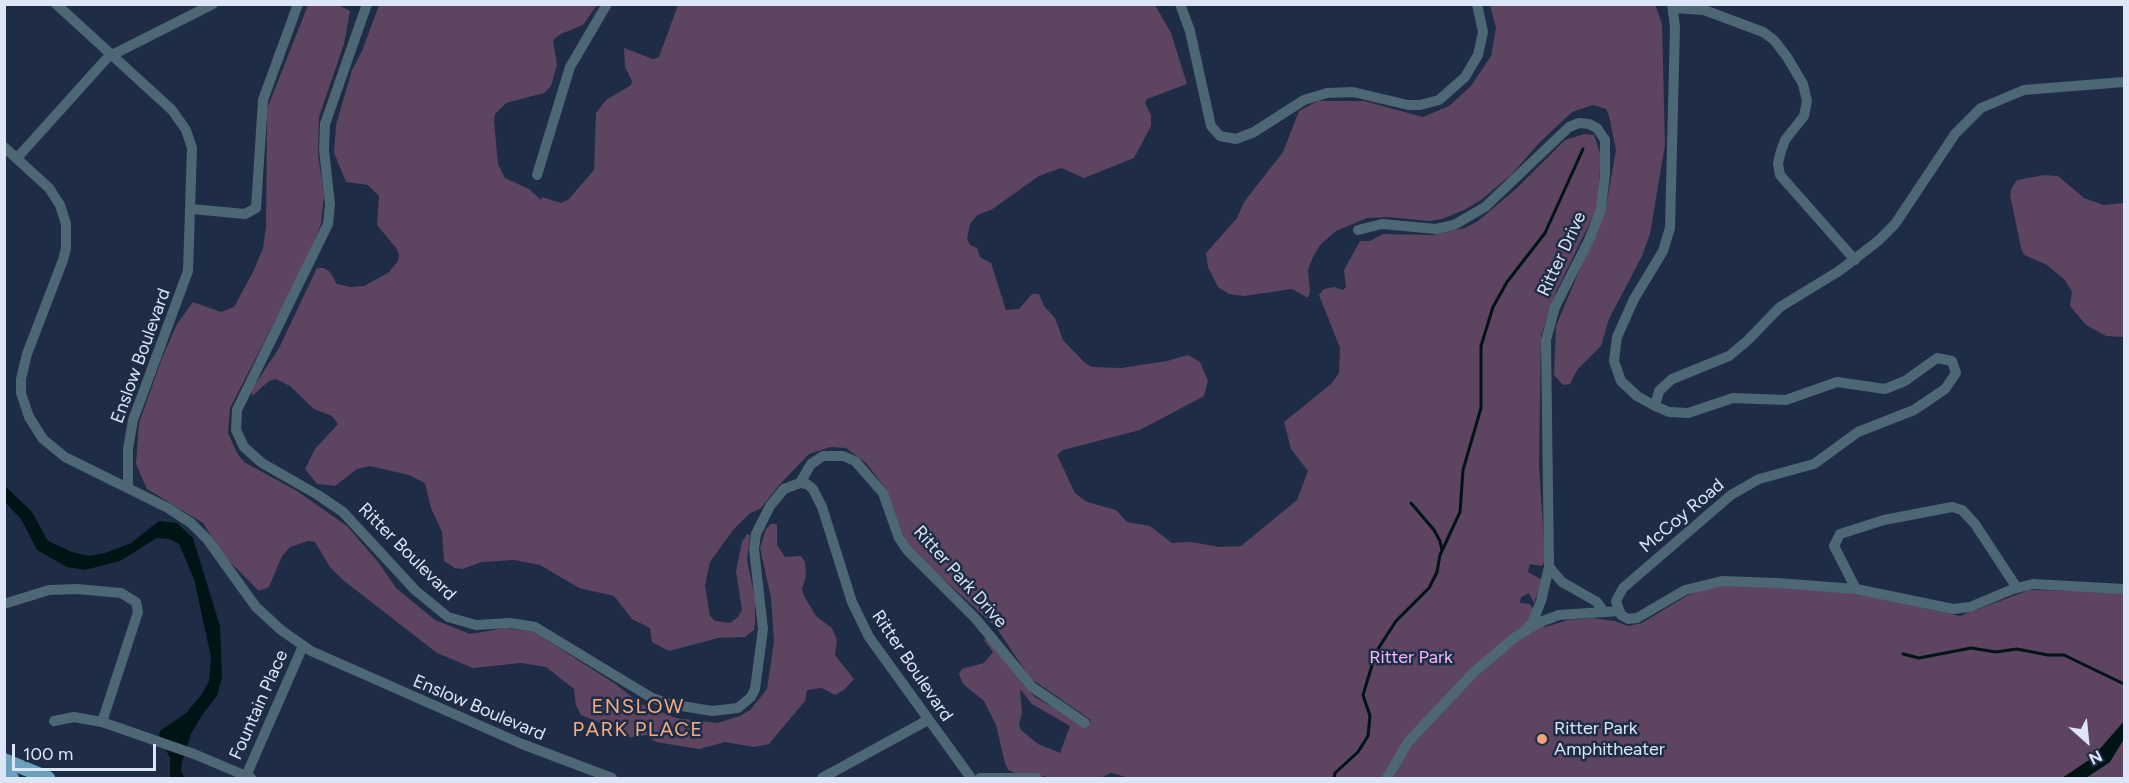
<!DOCTYPE html>
<style>
body{margin:0}
#map{position:relative;width:2129px;height:783px;overflow:hidden;background:#1e2c45;font-family:Figtree,sans-serif}
canvas{display:block}
.frame{position:absolute;inset:0;border:6px solid #dce6f6;pointer-events:none}
.north{position:absolute;left:2057px;top:711px;width:60px;height:60px;-webkit-text-stroke:4px #1e2c45;paint-order:stroke;rotate:153deg;font-size:16px;font-weight:700;line-height:24px;text-align:center;color:#dce6f6}
.north::after{content:'';display:block;margin:auto;width:21px;height:27px;background:#dce6f6;clip-path:polygon(50% 0,100% 100%,50% 72%,0 100%)}
.scale{position:absolute;left:12px;top:744px;width:144px;height:27px;box-sizing:border-box;border:3px solid #dce6f6;border-top:0;padding-left:8px;font-size:18px;line-height:21px;white-space:nowrap;color:#dce6f6;-webkit-text-stroke:4px #1e2c45;paint-order:stroke}
</style>
<div id="map">
<canvas width="2129" height="783"></canvas>
<div class="frame"></div>
<div class="north">N</div>
<div class="scale">100 m</div>
</div>
<script>
const g = document.querySelector('canvas').getContext('2d');
g.lineJoin = 'round';
function fillPath(path, color) { g.fillStyle = color; g.fill(path, 'evenodd'); }
const shape = rows => new Path2D(rows.map(r => 'M' + r).join(''));
function strokePath(path, color, width, dash) { g.strokeStyle = color; g.lineWidth = width; g.lineCap = dash ? 'butt' : 'round'; g.setLineDash(dash || []); g.stroke(path); }
function label(font, color, halo, rows, align = 'center') {
  g.font = font + ' Figtree,sans-serif'; g.lineWidth = 5; g.setLineDash([]); g.textBaseline = 'middle'; g.strokeStyle = halo; g.fillStyle = color; for (const [text, x, y, turn = 0] of rows) {
    g.save(); g.translate(x, y); g.rotate((+turn || 0) * Math.PI / 180); g.textAlign = isNaN(turn) ? turn : align; if (halo) g.strokeText(text, 0, 0); g.fillText(text, 0, 0); g.restore();
  }
}
const green = shape([
 [308,5,336,4,350,11,344,44,319,117,318,154,324,195,321,224,307,259,230,408,228,433,237,453,244,462,297,491,347,526,379,563,396,588,435,620,470,634,505,628,534,632,614,683,641,704,676,718,717,723,740,716,750,710,767,689,774,641,771,598,760,548,766,529,771,524,777,524,777,545,785,557,801,556,805,562,806,576,802,589,804,596,816,616,832,628,837,640,835,655,854,679,844,690,835,695,822,688,807,690,805,701,769,744,754,747,725,742,699,749,656,742,647,735,625,738,622,732,581,715,576,705,574,689,546,667,521,663,473,668,437,653,343,580,330,567,315,542,308,541,290,547,282,556,269,587,259,591,223,555,203,523,147,489,136,464,139,423,162,358,177,324,193,302,221,312,234,307,254,270,263,248,266,227,267,109],
 [379,5,597,5,583,25,561,34,553,40,557,65,551,86,544,93,506,103,495,114,494,121,498,164,505,178,529,189,541,200,542,197,561,203,568,200,594,170,596,113,606,100,631,85,632,81,625,67,624,48,653,59,659,57,678,5,1155,5,1171,33,1187,84,1147,99,1145,103,1151,115,1151,126,1134,158,1084,178,1061,168,1039,176,991,210,977,215,970,224,967,239,970,245,977,248,980,257,991,263,1006,310,1019,309,1032,294,1039,294,1044,306,1055,318,1063,340,1085,363,1092,367,1121,368,1167,361,1188,355,1200,362,1208,381,1204,396,1140,430,1063,450,1057,455,1075,493,1087,502,1116,510,1127,522,1150,526,1172,543,1190,542,1220,547,1241,546,1297,500,1308,471,1291,449,1284,422,1331,384,1339,373,1340,348,1319,295,1324,289,1334,287,1343,290,1346,287,1344,270,1360,241,1370,241,1383,234,1433,235,1465,228,1478,221,1517,188,1565,140,1584,134,1594,135,1601,156,1597,208,1556,292,1541,335,1539,465,1545,560,1542,566,1530,564,1528,572,1542,580,1534,603,1529,593,1521,597,1520,603,1530,604,1545,627,1568,620,1592,618,1615,621,1628,626,1642,623,1688,595,1714,586,1746,585,1860,594,1960,616,2029,590,2124,592,2124,778,1130,778,1111,773,1100,778,1057,778,1015,773,1008,770,1005,763,996,725,984,701,963,684,959,674,962,669,984,663,993,652,984,640,989,636,1022,683,1035,697,1088,728,1091,720,1030,678,996,627,908,547,887,490,866,463,846,448,830,447,809,454,781,483,760,509,750,513,733,530,710,562,705,586,710,616,715,621,730,623,738,617,742,610,736,571,742,542,747,534,750,535,747,560,755,598,755,623,754,630,745,637,718,638,669,651,652,642,650,628,632,619,614,596,579,588,540,565,514,560,482,562,462,569,455,568,444,561,442,532,431,508,425,483,409,475,370,466,357,469,335,486,317,484,305,469,315,449,338,424,332,416,314,409,290,386,276,379,269,381,252,396,252,389,279,348,317,268,324,268,330,272,337,284,351,287,364,286,377,279,389,272,398,261,399,254,396,248,377,225,379,196,368,185,346,182,334,153,336,125,352,70,362,51],
 [1020,689,1032,704,1070,726,1060,753,1038,744,1021,730,1019,724,1022,713],
 [1490,5,1655,4,1662,24,1665,145,1650,234,1642,256,1609,319,1601,346,1577,370,1570,384,1563,385,1554,375,1556,326,1606,207,1616,150,1609,116,1606,109,1593,105,1572,112,1540,142,1512,174,1481,200,1464,210,1442,219,1429,221,1388,217,1367,218,1336,231,1320,245,1313,257,1308,270,1310,292,1308,298,1292,289,1244,296,1229,294,1218,287,1208,267,1206,253,1237,218,1244,202,1283,152,1299,111,1318,101,1364,101,1423,117,1449,106,1471,86,1491,56,1496,28],
 [2044,175,2058,176,2084,198,2104,205,2124,203,2124,337,2106,336,2086,325,2070,306,2072,292,2065,280,2047,265,2024,255,2021,248,2010,195,2012,187,2017,180]
]);
const water = shape([
 [5,486,32,512,48,541,72,552,89,556,105,553,131,543,159,521,177,523,193,538,220,626,222,678,217,696,202,715,191,734,182,762,181,771,185,778,170,778,170,758,159,736,160,731,186,713,202,694,209,681,211,657,194,579,179,544,169,539,157,538,120,561,85,570,67,567,37,550,21,519,5,502],
 [2124,721,2124,739,2110,762,2086,778,2062,778,2092,758]
]);
const stream = shape([
 [1411,503,1434,530,1440,541,1442,551],
 [1903,654,1919,658,1971,648,1996,652,2017,649,2048,655,2064,655,2124,684],
 [1334,778,1335,773,1358,752,1368,736,1370,716,1363,695,1376,652,1396,621,1429,588,1437,572,1440,555,1460,512,1463,470,1481,408,1481,346,1493,307,1507,282,1545,233,1583,149]
]);
const minor = shape([
 [56,4,172,110,186,130,192,148,188,271,133,420,128,449,128,488],
 [367,4,325,124,324,150,330,204,328,224,237,410,236,430,244,447,262,463,318,495,343,512,415,590,448,617,476,625,510,623,535,627,652,698,670,704,712,711,738,708,751,697,755,689,763,629,754,549,756,534,770,506,784,489,800,483,807,484,813,489,822,507,852,602,869,637,971,778],
 [1180,4,1190,31,1211,126,1220,136,1236,139,1254,132,1304,100,1327,93,1353,92,1408,105,1420,105,1439,100,1465,77,1478,55,1483,32,1477,4],
 [1672,4,1675,27,1670,228,1663,251,1634,299,1617,337,1614,361,1621,381,1637,396,1655,406,1669,412,1688,413,1733,398,1786,400,1837,382,1885,389,1905,381,1937,358,1952,361,1956,373,1945,389,1914,410,1858,432,1814,464,1759,479,1731,495,1623,588,1616,601,1621,615,1628,619,1637,618,1685,590,1722,581,1777,583,1856,589,1953,609,1970,607,2013,589,2033,584,2124,589],
 [1674,8,1704,10,1763,32,1774,40,1787,57,1803,84,1807,101,1804,116,1785,140,1781,151,1778,163,1780,175,1855,260],
 [4,147,49,188,60,205,66,224,66,248,63,260,27,354,21,379,21,393,29,417,43,439,65,457,168,508,191,523,207,539,256,607,281,630,311,651,522,744,612,778],
 [17,158,108,57,213,4],
 [537,175,570,67,607,4],
 [192,209,245,214,256,208,263,100,298,4],
 [1358,230,1382,224,1436,229,1454,225,1485,207,1569,127,1579,123,1589,124,1597,128,1605,140,1605,174,1601,209,1589,240,1555,307,1546,340,1549,567,1541,601,1533,621,1525,631],
 [1655,406,1659,391,1672,379,1729,356,1747,341,1780,307,1839,271,1878,241,1895,224,1955,134,1981,108,2024,90,2124,82],
 [800,483,811,464,823,456,843,456,855,461,883,493,899,538,907,550,976,619,1032,687,1085,723],
 [1549,567,1562,582,1597,602,1603,611],
 [1856,589,1834,546,1840,534,1884,520,1952,507,1962,510,1975,524,2017,588],
 [4,604,49,590,76,589,121,593,136,602,138,612,102,722],
 [54,721,74,717,102,722,194,754,251,778],
 [246,776,303,646],
 [822,778,928,720],
 [980,778,1037,778],
 [1387,778,1408,742,1474,672,1514,638,1540,622,1559,615,1619,611]
]);
const major = shape([
 [4,760,48,778],
 [4,775,12,778]
]);
const markers = [
 [1542,739,6,"#efa376"]
];
const streetNames = [
 ["Ritter Drive",1562,254,-65],
 ["Enslow Boulevard",141,356,-70],
 ["McCoy Road",1682,516,-40],
 ["Ritter Boulevard",407,552,45],
 ["Ritter Park Drive",960,577,48],
 ["Ritter Boulevard",912,666,56],
 ["Fountain Place",259,705,-66],
 ["Enslow Boulevard",479,708,23]
];
const parkNames = [
 ["Ritter Park",1411,658]
];
const poiNames = [
 ["Ritter Park",1554,729],
 ["Amphitheater",1554,750]
];
const neighbourhoodNames = [
 ["ENSLOW",638,707],
 ["PARK PLACE",638,730]
];
fillPath(green, '#5d4461');
fillPath(water, '#001416');
strokePath(stream, '#001416', 3);
strokePath(minor, '#4e6775', 10);
strokePath(major, '#6ba1bd', 14);
for (const [x, y, r, color] of markers) { const dot = new Path2D(); dot.arc(x, y, r, 0, 2 * Math.PI); g.fillStyle = color; g.fill(dot); strokePath(dot, '#1e2c45', 2); }
label('18px', '#dce6f6', '#1e2c45', streetNames);
label('18px', '#f4b8fd', '#1e2c45', parkNames);
label('18px', '#dce6f6', '#1e2c45', poiNames, 'left');
g.letterSpacing = '1.5px';
label('20px', '#f4ad83', '#1e2c45', neighbourhoodNames);
g.letterSpacing = '0px';
</script>
